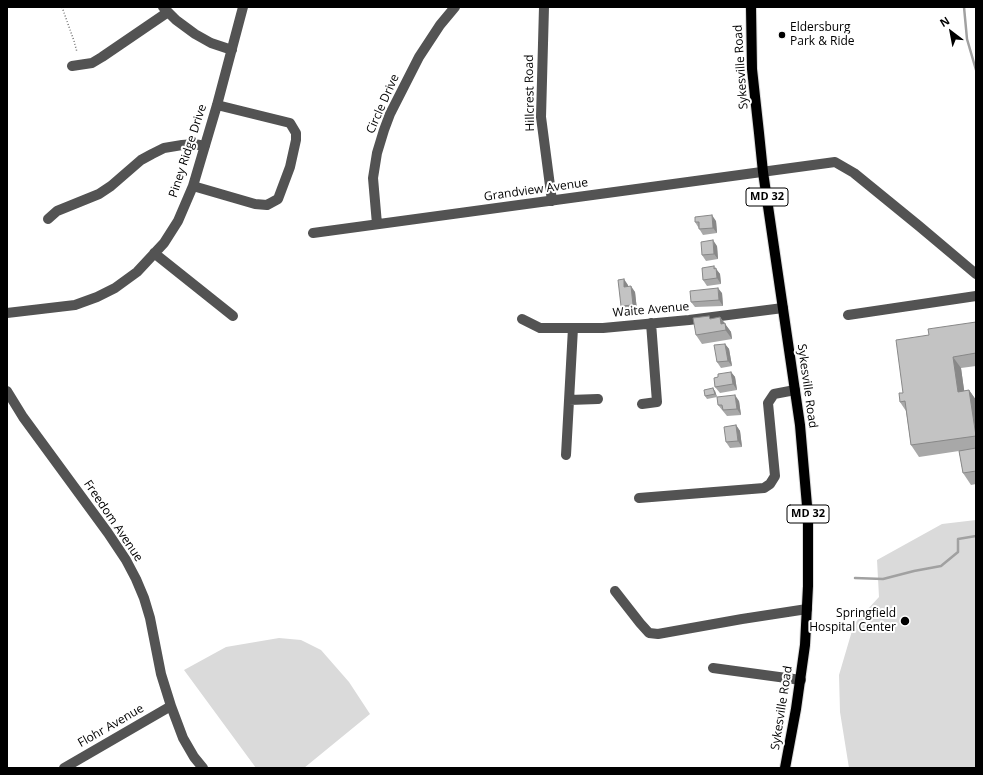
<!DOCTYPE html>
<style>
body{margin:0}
#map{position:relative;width:983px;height:775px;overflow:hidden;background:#fff;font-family:"Open Sans",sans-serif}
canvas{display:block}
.frame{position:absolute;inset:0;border:8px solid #000;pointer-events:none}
.north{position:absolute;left:931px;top:12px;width:40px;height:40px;-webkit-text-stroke:3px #fff;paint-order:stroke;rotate:328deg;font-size:11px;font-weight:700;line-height:16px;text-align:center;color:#000}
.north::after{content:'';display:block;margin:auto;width:14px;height:18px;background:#000;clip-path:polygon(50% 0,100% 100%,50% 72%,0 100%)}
</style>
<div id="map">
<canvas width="983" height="775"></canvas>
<div class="frame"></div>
<div class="north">N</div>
</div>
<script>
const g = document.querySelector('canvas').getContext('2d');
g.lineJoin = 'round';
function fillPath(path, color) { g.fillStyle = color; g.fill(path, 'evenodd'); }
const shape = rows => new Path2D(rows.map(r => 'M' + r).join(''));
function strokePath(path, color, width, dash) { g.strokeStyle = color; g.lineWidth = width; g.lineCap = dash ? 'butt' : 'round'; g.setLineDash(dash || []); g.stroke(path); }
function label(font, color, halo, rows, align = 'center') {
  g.font = font + ' "Open Sans",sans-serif'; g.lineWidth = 4; g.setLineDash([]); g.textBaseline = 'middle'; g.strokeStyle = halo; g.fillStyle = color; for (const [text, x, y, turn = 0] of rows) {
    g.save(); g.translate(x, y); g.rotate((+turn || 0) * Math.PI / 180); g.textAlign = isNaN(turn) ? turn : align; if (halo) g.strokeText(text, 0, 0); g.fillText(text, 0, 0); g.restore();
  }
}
const green = shape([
 [976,520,976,768,849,768,840,712,839,675,854,624,879,597,877,560,942,524],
 [279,638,301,640,321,650,349,682,370,714,304,768,256,768,184,670,226,647]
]);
const stream = shape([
 [964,7,967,39,976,70],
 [855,578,883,579,914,571,941,566,958,552,958,539,976,536]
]);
const path = shape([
 [62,7,74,41,77,52]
]);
const minor = shape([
 [163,7,176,20,195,34,211,43,232,50],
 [544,7,541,117,552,201],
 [72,66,92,63,102,57,168,12],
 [193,186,255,204,267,205,278,199,290,167,296,140,296,133,290,123,217,105],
 [48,219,57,211,99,194,111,186,141,160,152,154,164,148,182,145,194,144,205,146],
 [377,224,373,178,377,153,384,130,390,114,419,57,440,25,455,7],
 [313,233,835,162,854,173,919,226,976,274],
 [154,253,233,316],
 [7,313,75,305,97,297,115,288,137,272,164,243,178,221,193,186,217,105,243,7],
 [848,315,976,296],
 [522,319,540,328,603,328,689,320,783,308],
 [7,391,23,417,108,533,126,560,136,579,144,598,150,618,161,674,171,706,183,738,194,757,203,768],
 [569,400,598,399],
 [642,404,657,402,651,323],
 [566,455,573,328],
 [639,498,764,488,770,484,775,476,768,403,774,394,795,390],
 [615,591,640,623,649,633,658,634,742,619,807,609],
 [713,668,801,680],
 [64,768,171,706]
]);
const major = shape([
 [751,7,752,69,759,133,763,172,800,425,808,517,808,586,805,645,796,709,785,768]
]);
const wall = shape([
 [716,221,717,233,703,235,695,222],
 [717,246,718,259,706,261,702,255],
 [715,268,720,274,721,284,707,286,703,280],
 [628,285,628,286,635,292,637,310,625,312,621,306],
 [722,293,723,306,695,307,691,302],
 [720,317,731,332,732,339,702,344,696,335,712,319],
 [976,322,976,366,961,368,964,391,969,390,976,400,976,484,971,485,963,473,959,451,919,457,911,445,906,411,900,402,929,335],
 [725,344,729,349,732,366,721,368,717,362],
 [731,372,735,377,737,390,720,393,715,387],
 [715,391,717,397,707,399,705,396],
 [739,401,741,415,727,416,718,405],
 [736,425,740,431,742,447,730,448,726,442]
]);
const shadedWall = shape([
 [712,215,716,221,717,233,713,228],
 [713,240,717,246,718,259,714,254],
 [714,266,720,274,721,284,717,278],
 [624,279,628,285,628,292,624,287],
 [631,286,635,292,637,310,633,305],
 [718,288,722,293,723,306,719,300],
 [720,317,731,332,732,339,721,324],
 [725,344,729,349,732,366,728,361],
 [953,357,961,368,966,403,958,392],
 [731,372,735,377,737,390,733,384],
 [713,388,715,391,717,397,715,394],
 [969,390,976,400,976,436],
 [735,395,739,401,741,415,737,409],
 [736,425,740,431,742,447,738,441]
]);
const building = shape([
 [712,215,713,228,699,229,699,222,695,222,695,217,712,215],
 [713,240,714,254,702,255,701,242,713,240],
 [714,266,714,269,716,268,717,278,703,280,702,268,714,266],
 [624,279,624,287,631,286,633,305,621,306,618,280,624,279],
 [718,288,719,300,691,302,690,291,718,288],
 [709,316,710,319,720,317,721,324,725,323,726,330,696,335,693,318,709,316],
 [976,322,976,353,953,357,958,392,969,390,976,436,911,445,905,401,900,402,899,393,903,393,896,340,929,335,928,329,976,322],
 [725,344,728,361,717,362,714,345,725,344],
 [731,372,733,384,715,387,714,378,718,377,718,374,731,372],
 [713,388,715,394,705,396,704,390,713,388],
 [735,395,737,409,723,410,722,405,718,405,717,397,735,395],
 [736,425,738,441,726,442,724,427,736,425],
 [976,448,976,471,963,473,959,451,976,448]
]);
const markers = [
 [782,35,4,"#000"],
 [905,621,5,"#000"]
];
const shields = [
 [767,197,42],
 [808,514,42]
];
const shieldNames = [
 ["MD 32",767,197],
 ["MD 32",808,514]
];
const poiNames = [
 ["Eldersburg",790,28],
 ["Park & Ride",790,42],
 ["Springfield",896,614,"right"],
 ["Hospital Center",896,628,"right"]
];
const streetNames = [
 ["Sykesville Road",741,67,-94],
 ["Hillcrest Road",530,93,-91],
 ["Circle Drive",383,104,-66],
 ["Piney Ridge Drive",188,151,-72],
 ["Grandview Avenue",536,190,-8],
 ["Waite Avenue",651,310,-5],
 ["Sykesville Road",807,386,82],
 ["Freedom Avenue",113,521,56],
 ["Sykesville Road",782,708,-81],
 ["Flohr Avenue",111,726,-30]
];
fillPath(green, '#dadada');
strokePath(stream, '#a1a1a1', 2.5);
strokePath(major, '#dbdbdb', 12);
strokePath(path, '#757575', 1.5, [1, 2]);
strokePath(minor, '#535353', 10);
strokePath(major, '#000', 10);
fillPath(wall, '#a8a8a8');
fillPath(shadedWall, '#888');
fillPath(building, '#c3c3c3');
strokePath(building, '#888', 1);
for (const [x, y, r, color] of markers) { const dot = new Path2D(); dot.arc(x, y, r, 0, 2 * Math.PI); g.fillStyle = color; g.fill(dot); strokePath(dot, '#fff', 1.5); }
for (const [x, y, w] of shields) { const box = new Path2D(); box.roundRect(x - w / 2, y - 9, w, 18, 3); g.fillStyle = '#fff'; g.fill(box); strokePath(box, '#000', 1); }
label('bold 11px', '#000', null, shieldNames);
label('12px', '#000', '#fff', poiNames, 'left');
label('12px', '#000', '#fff', streetNames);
</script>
